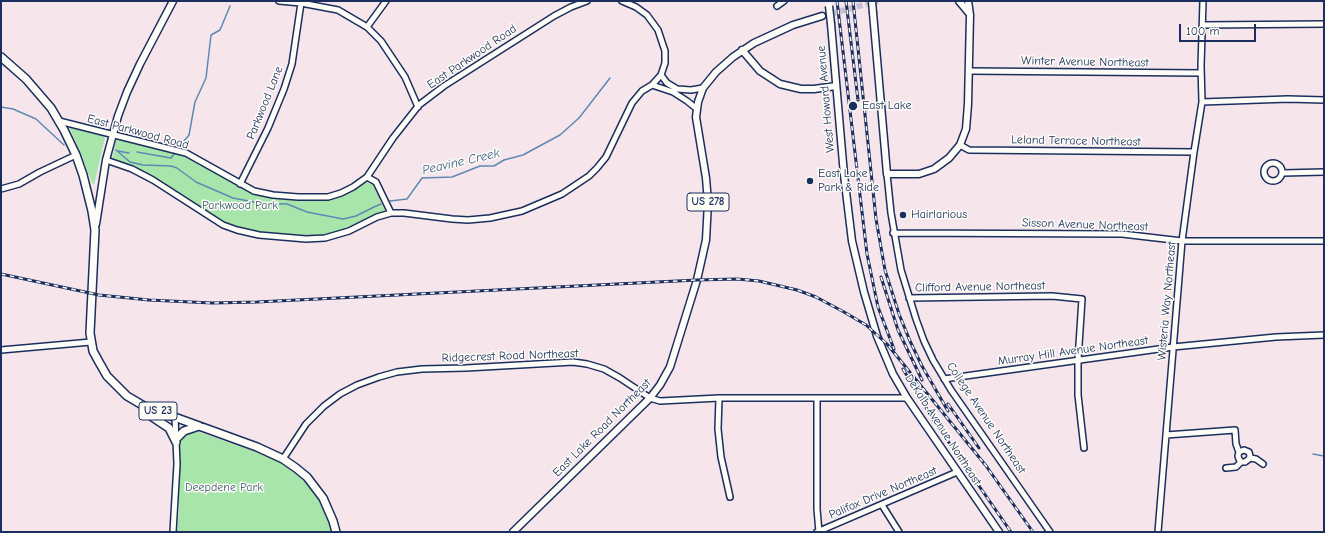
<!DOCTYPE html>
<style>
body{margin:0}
#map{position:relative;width:1325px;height:533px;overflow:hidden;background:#f6e6ec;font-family:"Comic Neue",sans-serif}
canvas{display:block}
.frame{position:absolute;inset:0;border:2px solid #1b2f5e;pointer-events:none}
.scale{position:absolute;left:1179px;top:24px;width:77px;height:18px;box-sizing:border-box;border:2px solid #1b2f5e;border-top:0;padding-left:5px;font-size:12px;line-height:14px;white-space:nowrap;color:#1b2f5e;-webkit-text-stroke:3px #fdfcf7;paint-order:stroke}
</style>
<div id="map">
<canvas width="1325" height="533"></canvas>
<div class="frame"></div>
<div class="scale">100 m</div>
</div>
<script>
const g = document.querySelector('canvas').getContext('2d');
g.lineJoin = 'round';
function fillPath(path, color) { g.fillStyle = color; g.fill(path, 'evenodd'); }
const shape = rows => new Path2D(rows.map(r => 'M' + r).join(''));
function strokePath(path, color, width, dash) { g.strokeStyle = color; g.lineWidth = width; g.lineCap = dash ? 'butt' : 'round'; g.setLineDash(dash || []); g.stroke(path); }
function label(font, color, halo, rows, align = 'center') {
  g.font = font + ' "Comic Neue",sans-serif'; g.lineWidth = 3; g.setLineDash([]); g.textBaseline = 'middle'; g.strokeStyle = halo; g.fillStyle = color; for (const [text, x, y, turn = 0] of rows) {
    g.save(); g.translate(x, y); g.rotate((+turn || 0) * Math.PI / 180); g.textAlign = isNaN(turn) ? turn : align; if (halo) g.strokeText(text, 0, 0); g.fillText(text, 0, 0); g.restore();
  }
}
const green = shape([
 [70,126,104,136,105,138,94,185,92,183,81,154,70,129],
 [117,138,186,153,240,184,275,194,328,199,366,182,373,185,385,211,334,233,320,236,259,232,231,226,155,177,112,159],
 [191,431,196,431,268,456,282,463,306,482,317,496,326,512,332,532,177,532,179,510,179,440,181,436]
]);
const stream = shape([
 [1,107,13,109,36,119,64,145],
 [179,147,189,135,195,102,206,78,211,35,220,30,230,6],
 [116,150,130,162,143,165,171,166,177,168,196,182,233,198,259,203,287,204,307,212,343,219,356,216,374,207,381,204],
 [118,151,129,153],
 [137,152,171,158,174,154],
 [390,201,407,199,422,178,452,177,480,166,494,166,504,160,523,155,560,135,579,118,610,78],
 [1313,454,1324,456]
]);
const majorTunnel = shape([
 [822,16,878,1]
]);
const minor = shape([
 [279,1,301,3,338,10,367,27,381,41,405,77,418,107],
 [777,6,784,1],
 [1203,25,1324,24],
 [367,27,386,1],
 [969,71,1201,73],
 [661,75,667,83,677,89,691,90,703,88],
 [652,85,673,92,687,101,697,109],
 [1202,102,1288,99,1324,100],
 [59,121,186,153,254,191,273,195,298,197,328,197,341,193,353,187,367,177,393,138,419,105,444,86,554,16,571,7,587,1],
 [960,145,969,150,1194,152],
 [106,160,132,169,153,180,223,225,237,230,259,235,306,239,325,238,349,231,377,217,391,213,404,213,452,219,468,220,490,218,522,211,562,194,589,176,597,168,606,157,632,103,642,91,652,85,661,75,665,63,665,51,658,30,647,15,636,7,622,1],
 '1264 172a9 9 0 1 1 18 0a9 9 0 1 1-18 0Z',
 [1283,173,1324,172],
 [887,174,891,213,901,270,916,319,924,341,933,360,951,390,1050,532],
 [367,177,376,182,391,213],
 [240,184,268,128,284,89,292,64,301,3],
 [1,189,19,184,40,172,76,155],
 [893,233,1122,234,1182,241,1324,241],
 [909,298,1052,296,1082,299,1078,360,1078,395,1084,448],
 [1,350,91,342],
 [944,379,1173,347,1276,337,1324,335],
 [719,398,718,429,721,457,730,497],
 [817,398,817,509,819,532],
 [1166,435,1235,430,1236,444,1239,452,1238,456,1239,459,1241,462,1245,462,1249,459,1250,456,1249,452,1244,450,1239,452],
 [1250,458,1256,459,1263,464],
 [283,459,306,424,324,406,340,394,357,385,379,377,397,372,422,369,466,368,573,362,587,364,604,369,620,378,650,398,660,401,719,398,907,398],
 [1226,468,1236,467,1241,462],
 [882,505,899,532],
 [173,532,177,464,175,417],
 [817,532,957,472],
 [1158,532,1182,241,1194,152,1202,102,1201,66,1203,1]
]);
const major = shape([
 [959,1,969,13],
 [873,13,887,174,919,174,934,169,949,158,960,145,966,129,968,104,970,15,968,1],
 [831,24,844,175,852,241,864,292,877,336,893,374,907,398,999,532],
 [742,50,760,71,780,84,801,89,814,89,836,86],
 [96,224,106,160,118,116,127,92,140,64,173,1],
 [513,532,650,398,660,385,670,367,697,280,706,240,708,202,706,178,696,117,698,102,703,88,716,72,733,57,754,43,793,25,822,16]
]);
const highway = shape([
 [1,57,26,79,51,108,64,130,76,155,83,175,92,211,95,230,90,333,93,351,99,362,107,376,127,396,144,406,257,447,283,459,296,468,307,477,323,498,333,521,336,532],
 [144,406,145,412,169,428,176,442],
 [176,439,184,431,199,426]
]);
const rail = shape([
 [837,1,867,254,878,307,894,349],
 [846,1,858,100],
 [853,1,876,219,885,270,899,314,910,341,922,366,948,411],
 [1,274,99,295,149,300,212,303,257,302,697,280,737,279,759,281,797,290,816,297,844,312,866,325,887,344,987,467],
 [881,277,898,330,922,380],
 [903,369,934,421,1011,532],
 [948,404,979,448],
 [984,463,1033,532]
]);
const majorBridge = shape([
 [872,1,873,13],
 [829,6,831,24]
]);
const markers = [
 [853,106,5,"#1b2f5e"],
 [810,181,4,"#1b2f5e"],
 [903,215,4,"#1b2f5e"]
];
const shields = [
 [708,202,42],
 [158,411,38]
];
const shieldNames = [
 ["US 278",708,202],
 ["US 23",158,411]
];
const streetNames = [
 ["East Parkwood Road",472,57,-34],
 ["Winter Avenue Northeast",1085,62,1],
 ["West Howard Avenue",826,99,-95],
 ["Parkwood Lane",265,103,-68],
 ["East Parkwood Road",138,132,15],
 ["Leland Terrace Northeast",1076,141,1],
 ["Sisson Avenue Northeast",1085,225,2],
 ["Clifford Avenue Northeast",980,287,-1],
 ["Wisteria Way Northeast",1167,301,-85],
 ["Murray Hill Avenue Northeast",1073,351,-8],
 ["Ridgecrest Road Northeast",510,356,-2],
 ["College Avenue Northeast",986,418,56],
 ["East Lake Road Northeast",602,428,-45],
 ["DeKalb Avenue Northeast",943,430,57],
 ["Palifox Drive Northeast",883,493,-23]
];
const poiNames = [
 ["East Lake",862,106],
 ["East Lake",818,174],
 ["Park & Ride",818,188],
 ["Hairlarious",911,215]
];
const parkNames = [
 ["Parkwood Park",240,206],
 ["Deepdene Park",224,488]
];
const waterNames = [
 ["Peavine Creek",461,162,-13]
];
fillPath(green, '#a8e5ab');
strokePath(stream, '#5f89b3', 1.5);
strokePath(majorTunnel, '#cac1d0', 6, [6, 3]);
strokePath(minor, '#1b2f5e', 8);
strokePath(major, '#1b2f5e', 9);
strokePath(highway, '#1b2f5e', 10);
strokePath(minor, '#fdfcf7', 5);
strokePath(major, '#fdfcf7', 6);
strokePath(highway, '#fdfcf7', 7);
strokePath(rail, '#1b2f5e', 3);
strokePath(rail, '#fdfcf7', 1.5, [4.5]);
strokePath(majorBridge, '#1b2f5e', 9, []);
strokePath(majorBridge, '#fdfcf7', 6);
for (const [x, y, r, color] of markers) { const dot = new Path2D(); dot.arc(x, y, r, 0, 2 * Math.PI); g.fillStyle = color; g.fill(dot); strokePath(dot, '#fdfcf7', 1.5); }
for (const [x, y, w] of shields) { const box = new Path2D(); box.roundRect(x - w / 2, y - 9, w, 18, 3); g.fillStyle = '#fdfcf7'; g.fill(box); strokePath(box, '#1b2f5e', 1); }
label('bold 11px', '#1b2f5e', null, shieldNames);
label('12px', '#1b2f5e', '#fdfcf7', streetNames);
label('12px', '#1b2f5e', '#fdfcf7', poiNames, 'left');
label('12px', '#3e5c71', '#fdfcf7', parkNames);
label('italic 13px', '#3d5c88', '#fdfcf7', waterNames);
</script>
